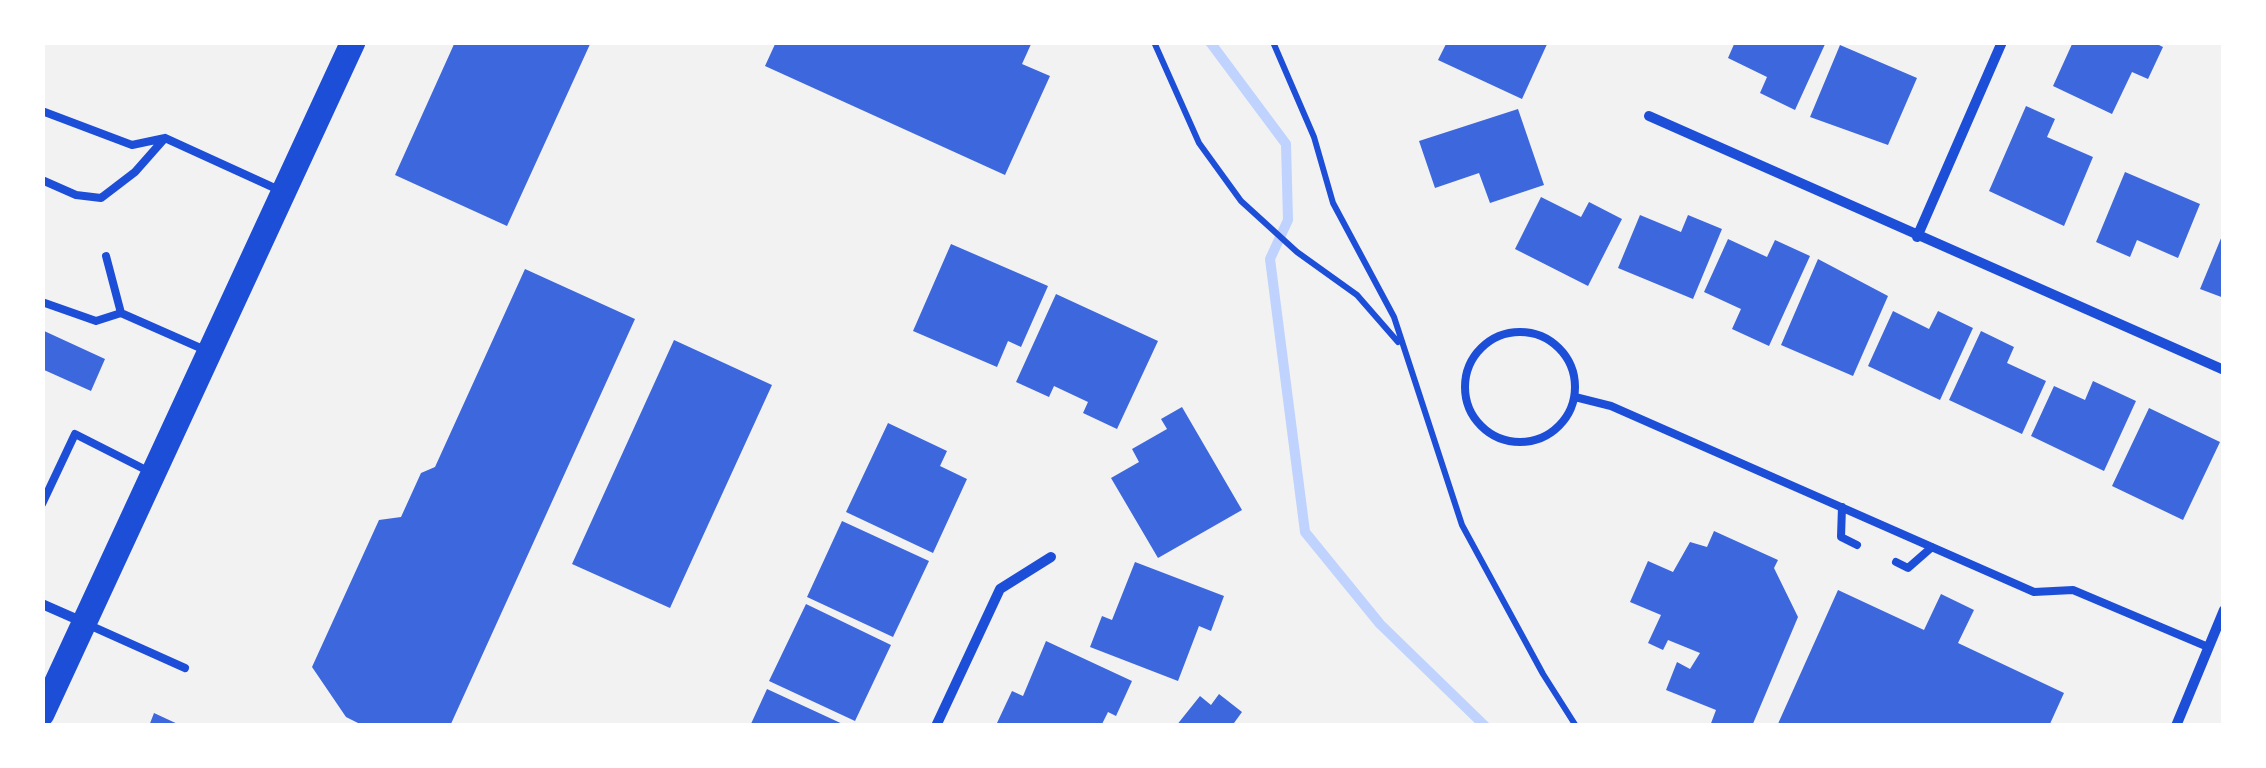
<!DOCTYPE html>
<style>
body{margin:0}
#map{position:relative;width:2266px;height:768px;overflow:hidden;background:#f2f2f2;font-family:"PT Sans",sans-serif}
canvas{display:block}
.frame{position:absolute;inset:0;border:45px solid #fff;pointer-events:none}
</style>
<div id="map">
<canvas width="2266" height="768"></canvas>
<div class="frame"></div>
</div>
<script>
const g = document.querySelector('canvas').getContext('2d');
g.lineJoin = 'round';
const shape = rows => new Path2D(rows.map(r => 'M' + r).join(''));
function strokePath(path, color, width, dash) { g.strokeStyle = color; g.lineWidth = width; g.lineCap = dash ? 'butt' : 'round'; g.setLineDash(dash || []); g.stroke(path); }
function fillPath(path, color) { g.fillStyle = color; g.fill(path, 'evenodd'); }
const stream = shape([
 [1210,42,1286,144,1288,220,1270,259,1305,532,1380,624,1485,726]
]);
const building = shape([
 [455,42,591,42,507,226,395,175],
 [776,42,1032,42,1022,64,1050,76,1005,175,765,66],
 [1447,42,1548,42,1522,99,1438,60],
 [1735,42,1826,42,1795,110,1760,93,1767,77,1728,58],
 [2073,42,2153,42,2163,47,2148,79,2132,72,2112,114,2053,86],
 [1840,45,1917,78,1888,145,1810,117],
 [2026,106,2055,119,2047,137,2093,157,2064,226,1989,191],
 [1518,109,1544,185,1490,203,1479,173,1435,188,1419,141],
 [2125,172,2200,204,2178,258,2137,240,2130,257,2096,242],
 [1541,197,1581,217,1589,202,1622,219,1588,286,1515,249],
 [1640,215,1681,232,1688,215,1722,229,1693,299,1618,268],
 [2224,231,2224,298,2200,289],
 [1728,239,1767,257,1775,240,1810,256,1769,346,1732,329,1741,309,1704,292],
 [951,244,1048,286,1021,347,1008,341,997,367,913,331],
 [1818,259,1888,296,1853,376,1781,345],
 [525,269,635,319,450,726,364,726,346,717,312,667,379,520,401,517,421,473,435,467],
 [1056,294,1158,341,1117,429,1083,413,1088,402,1054,386,1049,397,1016,382],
 [1893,311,1929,329,1938,311,1973,328,1940,400,1868,366],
 [42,330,105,359,91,391,42,369],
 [1981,331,2014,347,2007,363,2046,381,2022,434,1949,400],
 [674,340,772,385,670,608,572,564],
 [2093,381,2136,401,2104,471,2031,436,2054,386,2085,400],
 [1182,407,1242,510,1158,558,1111,478,1139,462,1132,449,1167,429,1161,419],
 [2149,408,2220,442,2183,520,2112,486],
 [888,423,947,451,940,466,967,479,933,553,846,512],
 [842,521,929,561,893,637,807,597],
 [1714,531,1778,560,1774,568,1798,617,1752,726,1710,726,1716,710,1666,690,1677,662,1690,669,1700,653,1668,640,1663,650,1648,643,1661,615,1630,602,1648,561,1673,572,1690,542,1707,547],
 [1135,562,1224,596,1211,631,1199,626,1178,681,1090,647,1102,616,1112,620],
 [1838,590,1924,630,1941,594,1974,610,1958,643,2064,693,2049,726,1777,726],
 [806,604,891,645,855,721,769,681],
 [1046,641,1132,681,1116,716,1108,712,1101,726,997,723,1012,691,1023,696],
 [767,689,847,726,750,726],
 [1219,694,1242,712,1234,723,1238,726,1176,726,1200,696,1211,705],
 [154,713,182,726,149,726]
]);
const path = shape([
 [1154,42,1199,143,1241,201,1297,252,1357,295,1398,342],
 [1273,42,1314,137,1333,203,1394,317,1462,525,1543,674,1576,726]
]);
const service = shape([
 [42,111,132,145,165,138,279,190],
 [42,180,76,195,101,198,135,172,165,138],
 [106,256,121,313],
 [42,302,96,321,121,313,205,350],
 '1465 387a55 55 0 1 1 110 0a55 55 0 1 1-110 0Z',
 [1575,397,1611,406,2034,592,2073,590,2208,647],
 [42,504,75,434,150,472],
 [1842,507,1841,537,1857,545],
 [1896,562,1908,568,1932,547],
 [89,625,185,668]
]);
const minor = shape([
 [1649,116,2224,370],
 [1917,237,2002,42],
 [42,604,83,622],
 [936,726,1000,589,1051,557],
 [2176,726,2224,610]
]);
const primary = shape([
 [42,714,353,42]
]);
strokePath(stream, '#bfd3fe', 10);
fillPath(building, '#3d67dc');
strokePath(path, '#1d4ed8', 6);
strokePath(service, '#1d4ed8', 8);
strokePath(minor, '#1d4ed8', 10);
strokePath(primary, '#1d4ed8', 25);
</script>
